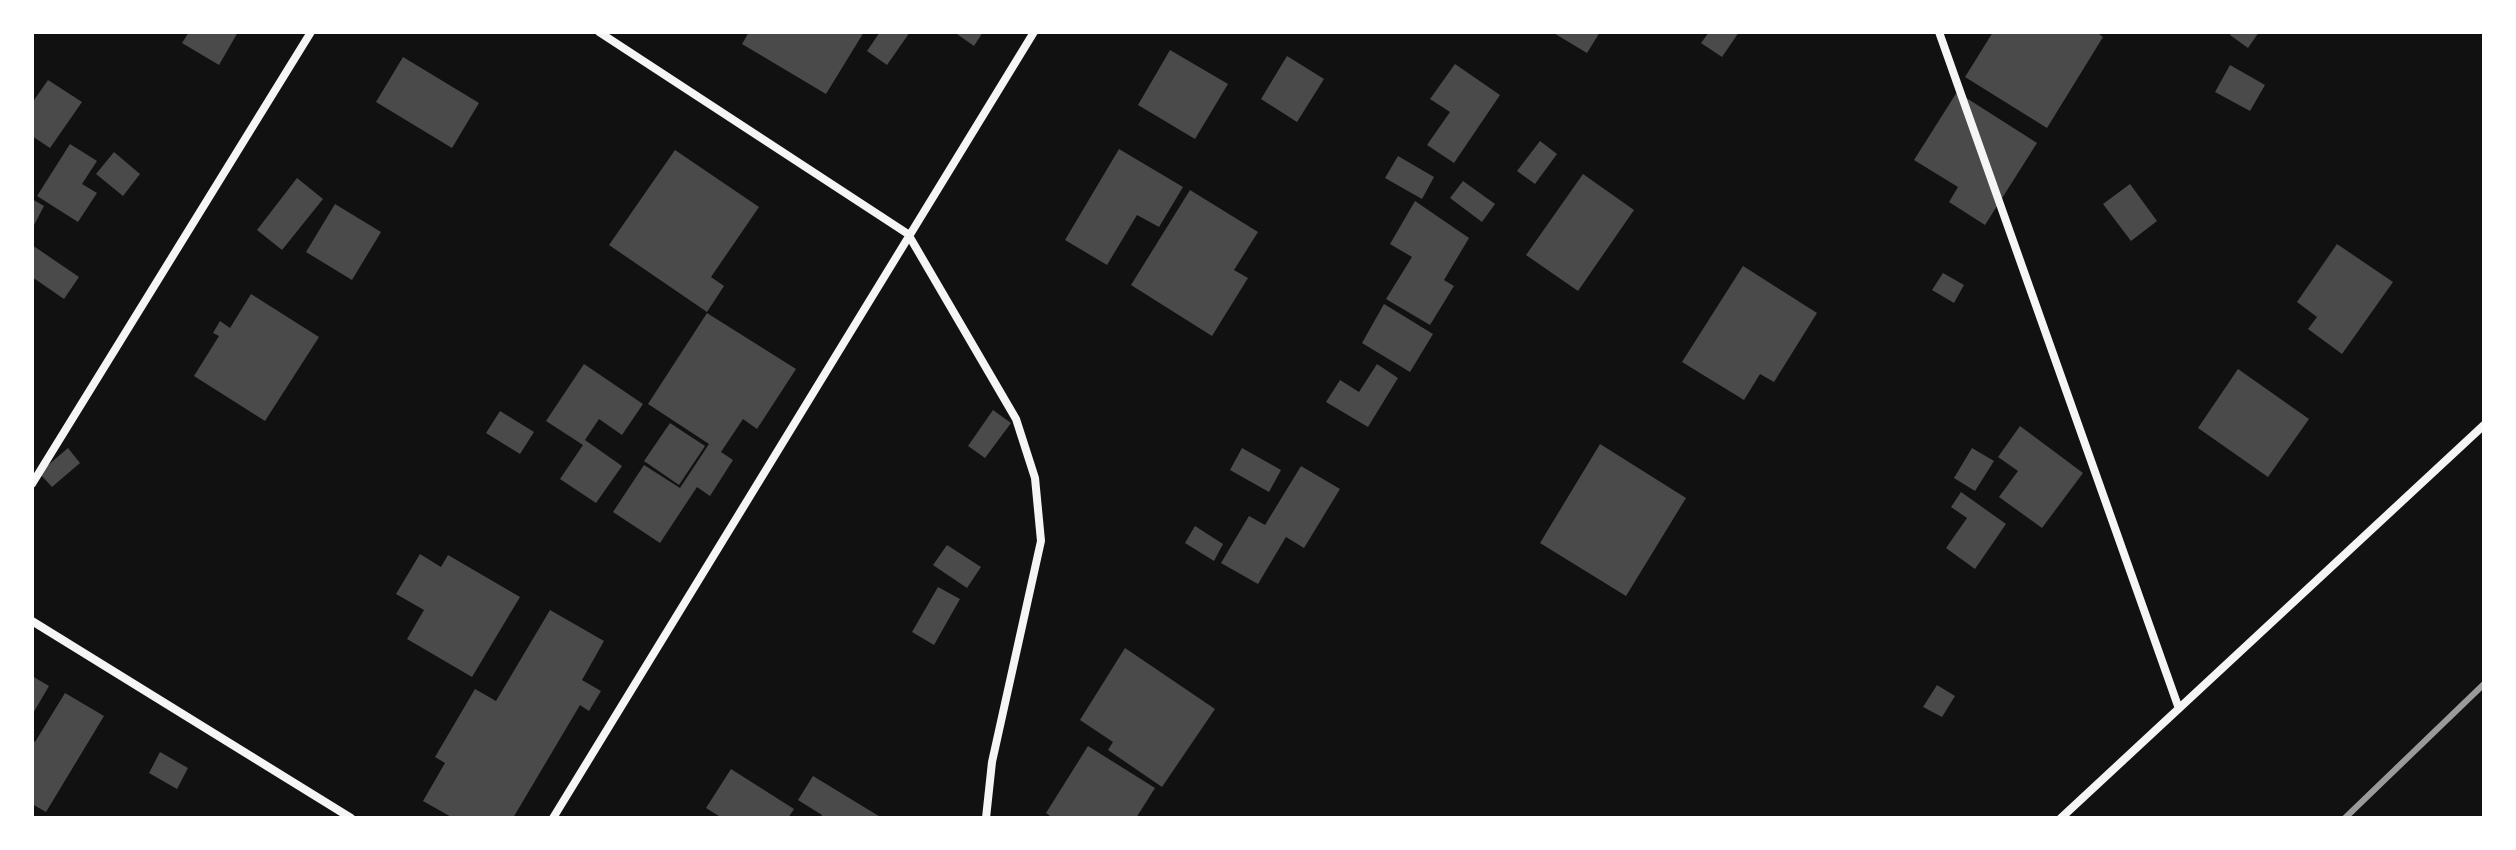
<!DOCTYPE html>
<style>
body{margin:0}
#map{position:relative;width:2516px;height:850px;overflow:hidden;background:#111;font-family:"Source Serif 4",serif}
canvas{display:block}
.frame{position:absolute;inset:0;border:34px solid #fff;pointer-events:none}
</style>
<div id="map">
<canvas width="2516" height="850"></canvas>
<div class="frame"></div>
</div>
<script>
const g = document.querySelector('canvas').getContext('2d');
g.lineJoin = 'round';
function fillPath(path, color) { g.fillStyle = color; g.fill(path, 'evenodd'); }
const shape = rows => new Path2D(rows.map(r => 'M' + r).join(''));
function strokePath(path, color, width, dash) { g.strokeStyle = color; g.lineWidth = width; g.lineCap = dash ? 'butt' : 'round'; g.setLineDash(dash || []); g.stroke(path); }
const building = shape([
 [189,32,238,32,219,65,182,43],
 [749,32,787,33,864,32,826,94,742,44],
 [880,32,910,32,887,65,867,51],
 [954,32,983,32,974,46],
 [1552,32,1600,32,1587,53],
 [1709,32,1739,32,1722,57,1701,43],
 [1993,32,2096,32,2103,37,2047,128,1965,77],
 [2232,32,2259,32,2248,48,2230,35],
 [1170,50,1228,84,1195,139,1138,105],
 [1287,56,1324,79,1297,122,1261,99],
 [403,57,479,103,452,148,376,102],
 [1455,64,1500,95,1454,163,1427,145,1450,112,1430,99],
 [2230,65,2265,85,2250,111,2215,92],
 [48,80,82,102,50,148,32,136,32,103],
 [1957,92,2037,143,1985,225,1949,202,1958,187,1914,160],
 [1540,141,1557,154,1535,184,1517,171],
 [70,144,97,161,82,184,97,193,78,222,37,196],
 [1119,149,1183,187,1159,227,1137,215,1107,265,1065,240],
 [675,150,759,207,711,277,724,286,707,312,609,245],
 [114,152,140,174,123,196,96,174],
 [1398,156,1434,177,1422,199,1385,178],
 [1583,174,1634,210,1578,291,1526,255],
 [297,178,323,199,282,250,257,230],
 [1463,181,1495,204,1482,222,1450,198],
 [2130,184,2157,221,2131,241,2103,204],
 [1190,190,1258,232,1234,270,1248,278,1212,336,1131,285],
 [32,199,44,206,32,229],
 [1415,201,1469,238,1444,280,1454,286,1430,325,1386,299,1412,257,1390,244],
 [335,204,381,232,352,280,306,252],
 [2337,244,2393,282,2342,354,2308,329,2317,317,2297,302],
 [32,245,79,277,64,299,32,277],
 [1743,266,1817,313,1774,382,1760,374,1744,400,1682,362],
 [1943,273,1964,285,1954,303,1932,290],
 [251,294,319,337,265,421,194,376,219,336,213,333,220,321,230,328],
 [1384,304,1433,334,1410,372,1362,343],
 [707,313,796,369,757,429,743,419,721,452,733,460,710,496,697,487,660,543,613,512,644,465,680,488,709,444,648,404],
 [584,364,643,404,622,435,599,419,585,440,622,466,596,503,560,479,583,445,546,421],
 [1377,364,1398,378,1368,427,1326,402,1340,380,1359,392],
 [2238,369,2309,419,2268,477,2198,428],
 [993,410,1011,423,985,458,968,446],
 [500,411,534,432,520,454,486,433],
 [670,423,705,446,679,485,644,461],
 [2020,426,2083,473,2042,528,1999,497,2018,471,1998,457],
 [1600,444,1686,498,1626,596,1540,543],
 [68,448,80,463,52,487,39,473],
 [1242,448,1281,470,1269,492,1230,470],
 [1972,448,1994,461,1975,491,1954,478],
 [1301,466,1340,489,1304,548,1286,537,1258,584,1221,563,1249,516,1265,525],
 [1961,492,2006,524,1975,569,1946,548,1967,518,1951,507],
 [1195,526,1223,544,1214,561,1185,543],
 [947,545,981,567,967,588,933,565],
 [420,554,441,567,448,555,520,597,472,677,407,639,424,610,396,594],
 [938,587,960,599,934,645,912,632],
 [550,610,604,641,582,680,601,691,589,711,580,705,513,818,453,818,423,801,445,763,435,757,475,689,496,701],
 [1125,648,1215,709,1162,787,1108,750,1113,742,1080,720],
 [32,676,49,686,32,715],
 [1937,685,1955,696,1942,717,1923,707],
 [65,693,104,716,46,812,32,804,32,739,35,742],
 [1088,746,1155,788,1136,818,1053,818,1046,813],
 [160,752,188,768,177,789,149,773],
 [731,769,794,809,788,818,722,818,706,808],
 [813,776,882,818,820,818,822,815,798,800]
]);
const minor = shape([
 [599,32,908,234,1016,419,1035,478,1041,541,992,762,986,818],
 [1939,32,2178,706],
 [32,484,311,32],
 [32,621,351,818],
 [553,818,1034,32],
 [2061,818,2484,425]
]);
const rail = shape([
 [2345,818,2484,684]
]);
fillPath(building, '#4a4a4a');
strokePath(minor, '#f5f5f5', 8);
strokePath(rail, '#9a9a9a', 6);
</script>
